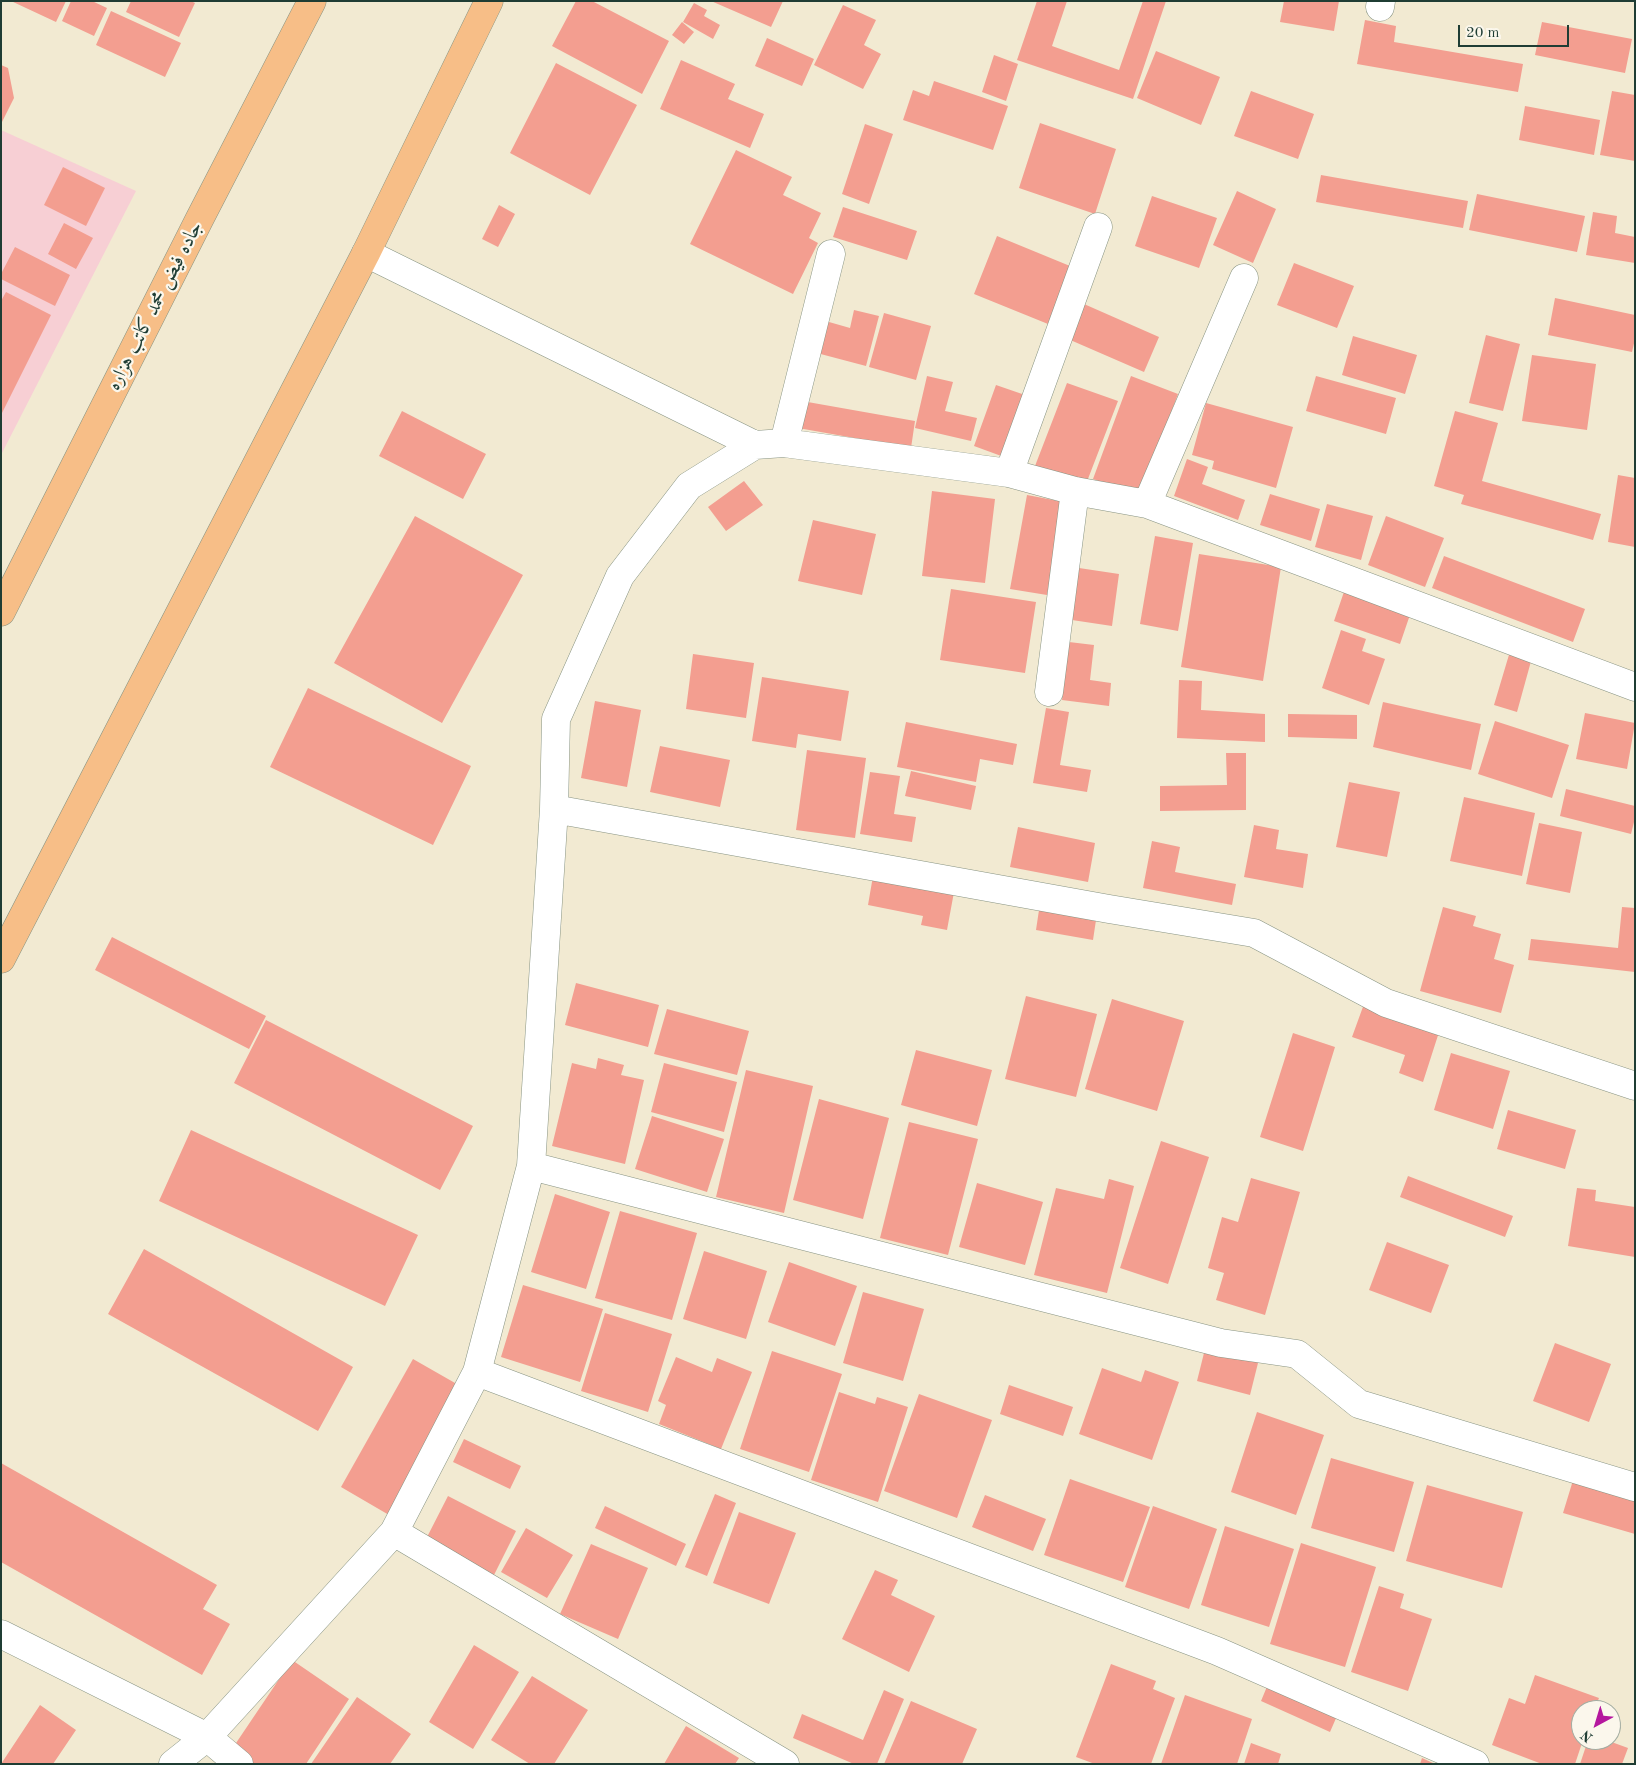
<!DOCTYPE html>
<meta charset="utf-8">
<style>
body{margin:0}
#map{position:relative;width:1636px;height:1765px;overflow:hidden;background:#f2ead2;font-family:"Old Standard TT",serif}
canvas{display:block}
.frame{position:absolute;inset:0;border:2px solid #1f3d34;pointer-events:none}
.north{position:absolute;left:1571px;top:1700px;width:50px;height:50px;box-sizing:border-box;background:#fbf7ec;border:1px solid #a3ada2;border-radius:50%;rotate:219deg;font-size:14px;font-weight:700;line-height:20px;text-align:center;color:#1f3d34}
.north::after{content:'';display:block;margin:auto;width:18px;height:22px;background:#b5179e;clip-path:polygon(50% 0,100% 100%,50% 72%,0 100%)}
.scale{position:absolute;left:1458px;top:25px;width:111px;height:22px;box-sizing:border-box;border:2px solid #1f3d34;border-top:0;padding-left:6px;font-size:15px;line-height:18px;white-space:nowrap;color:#1f3d34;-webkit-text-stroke:4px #fbf7ec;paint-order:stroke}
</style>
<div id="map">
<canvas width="1636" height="1765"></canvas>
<div class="frame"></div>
<div class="north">N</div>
<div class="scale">20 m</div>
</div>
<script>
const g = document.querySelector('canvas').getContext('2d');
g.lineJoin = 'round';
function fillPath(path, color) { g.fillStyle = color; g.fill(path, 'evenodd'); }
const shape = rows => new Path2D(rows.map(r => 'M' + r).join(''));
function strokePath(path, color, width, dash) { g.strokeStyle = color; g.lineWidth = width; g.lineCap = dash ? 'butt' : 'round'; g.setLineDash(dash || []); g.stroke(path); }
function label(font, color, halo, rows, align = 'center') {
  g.font = font + ' "Old Standard TT",Amiri,serif'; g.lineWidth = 4.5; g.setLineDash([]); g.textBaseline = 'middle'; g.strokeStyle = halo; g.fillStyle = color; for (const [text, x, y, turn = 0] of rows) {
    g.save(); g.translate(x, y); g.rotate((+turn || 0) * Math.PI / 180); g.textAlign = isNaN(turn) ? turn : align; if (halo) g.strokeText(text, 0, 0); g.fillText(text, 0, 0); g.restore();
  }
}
const built = shape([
 [1,130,136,191,1,455]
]);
const building = shape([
 [11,1,66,1,56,22],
 [71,1,92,1,107,8,94,36,62,21],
 [131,1,191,1,195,3,179,37,126,12],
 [576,1,592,1,669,41,642,94,552,46],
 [711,1,783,1,771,27],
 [1037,1,1067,1,1052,46,1119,70,1143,1,1166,1,1133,99,1017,60],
 [1284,1,1339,1,1334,31,1280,22],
 [694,3,707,10,704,16,720,25,713,39,683,22],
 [843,5,876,20,864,45,881,54,863,89,814,65],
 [111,11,181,43,165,77,96,45],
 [1365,20,1396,26,1394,42,1523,64,1518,92,1357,64],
 [682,22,694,32,684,44,672,35],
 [1542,22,1632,39,1625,73,1535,55],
 [767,38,814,59,802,86,755,66],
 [1156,51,1220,77,1201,125,1137,98],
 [994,55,1018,64,1006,101,982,92],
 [681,60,735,84,728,99,764,114,750,148,660,109],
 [556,63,637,105,590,195,510,153],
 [1,65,8,68,14,98,1,124],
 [934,81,1008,106,993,150,903,120,913,90,929,96],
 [1251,91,1314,114,1298,159,1234,136],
 [1612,91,1635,95,1635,161,1600,155],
 [1525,106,1600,120,1594,155,1519,140],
 [1040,123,1116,149,1095,214,1019,188],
 [865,124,893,134,869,204,842,194],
 [736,150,792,177,783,195,821,213,809,238,818,243,793,294,690,244],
 [63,167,105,188,86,226,44,205],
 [1321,175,1468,201,1463,228,1316,202],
 [1237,191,1276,209,1253,263,1213,245],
 [1477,194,1585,216,1577,252,1469,230],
 [1152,196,1217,218,1199,268,1135,246],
 [499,205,515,214,498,247,482,239],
 [843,207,917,231,907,260,833,237],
 [1593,212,1617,216,1615,233,1635,237,1635,263,1586,255],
 [64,223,93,238,76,269,48,254],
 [997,236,1070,266,1048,324,974,294],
 [15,247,70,275,55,306,1,279,1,274],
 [1294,263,1354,286,1337,328,1277,305],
 [6,292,51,315,1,415,1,301],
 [1555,298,1635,315,1635,339,1632,352,1548,335],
 [1084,304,1159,337,1144,372,1068,339],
 [854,310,879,316,866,366,813,352,822,320,850,328],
 [884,313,931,326,916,380,869,367],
 [1486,335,1520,344,1503,411,1469,403],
 [1353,336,1417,355,1405,394,1342,375],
 [1532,355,1596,364,1587,430,1522,421],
 [927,376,953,382,945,411,977,418,971,441,915,428],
 [1131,376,1178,394,1140,496,1093,479],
 [1316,376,1396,398,1386,434,1306,411],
 [1067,383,1118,401,1086,484,1035,466],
 [996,385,1025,395,1004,457,974,446],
 [802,401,915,421,911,448,798,428],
 [1206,403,1293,427,1276,488,1212,469,1214,461,1192,455],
 [402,411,486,454,463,499,379,456],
 [1455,411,1498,423,1482,481,1601,514,1593,540,1461,504,1464,495,1434,486],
 [1187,459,1208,467,1202,484,1245,500,1238,520,1174,496],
 [1618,475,1635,478,1635,547,1608,542],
 [744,481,763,505,726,531,708,507],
 [932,491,995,499,985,583,922,576],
 [1270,494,1320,509,1311,541,1260,525],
 [1027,495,1064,502,1047,595,1010,589],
 [1327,504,1373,516,1361,560,1315,547],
 [415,516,523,575,442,723,334,663],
 [1386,516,1444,538,1425,587,1368,565],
 [813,520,876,534,862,595,798,581],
 [1155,536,1193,543,1178,631,1140,624],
 [1199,554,1281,567,1263,681,1181,667],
 [1444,556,1585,609,1573,642,1432,588],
 [1079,568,1119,574,1112,626,1072,620],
 [1347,583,1413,606,1400,644,1334,621],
 [951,589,1036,602,1025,673,940,660],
 [1341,630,1366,639,1362,651,1385,659,1369,705,1322,688],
 [1069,642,1094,645,1090,680,1111,683,1109,706,1062,700],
 [1511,648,1533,654,1517,712,1494,705],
 [693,654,754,663,746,718,686,709],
 [762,677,849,691,841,741,798,734,796,748,752,741],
 [1179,680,1202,681,1201,710,1265,714,1265,742,1177,738],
 [308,688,471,766,433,845,270,767],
 [595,701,641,710,627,787,581,778],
 [1383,702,1481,724,1471,770,1373,747],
 [1046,708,1069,712,1060,765,1091,770,1087,792,1033,783],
 [1585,713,1635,723,1627,769,1576,759],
 [1288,714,1357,715,1357,739,1288,737],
 [1495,721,1569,745,1552,798,1478,774],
 [906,722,1017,744,1013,765,980,759,976,782,897,767],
 [660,746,730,760,720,807,650,792],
 [807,750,866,758,855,838,796,830],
 [1226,753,1246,753,1246,810,1160,811,1160,786,1227,785],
 [911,771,976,786,971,810,905,796],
 [870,772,900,776,894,814,916,817,912,842,860,834],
 [1349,782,1400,792,1387,857,1336,847],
 [1566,789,1635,806,1635,818,1631,834,1560,816],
 [1464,797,1535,813,1522,876,1450,861],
 [1539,823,1582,832,1570,893,1526,884],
 [1254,825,1279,830,1276,849,1308,854,1303,888,1244,877],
 [1018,827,1095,843,1088,882,1010,867],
 [1152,841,1180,847,1175,872,1236,884,1232,905,1143,888],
 [873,876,954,892,947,930,921,925,923,916,868,905],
 [1443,907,1476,916,1473,926,1501,934,1494,959,1514,965,1501,1013,1420,991],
 [1622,907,1635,908,1635,972,1528,960,1531,939,1618,948],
 [1039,910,1096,920,1093,940,1036,930],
 [112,937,266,1016,249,1049,95,970],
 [576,983,659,1005,648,1047,565,1025],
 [1026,996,1097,1014,1076,1097,1005,1079],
 [1112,999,1184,1021,1157,1111,1085,1089],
 [1364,1004,1440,1029,1423,1082,1399,1073,1405,1055,1352,1037],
 [667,1009,749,1031,737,1075,654,1054],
 [266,1020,473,1126,440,1190,234,1083],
 [1293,1033,1335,1047,1303,1151,1260,1137],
 [916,1050,992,1070,977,1126,901,1105],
 [1451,1053,1510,1071,1493,1129,1434,1110],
 [598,1058,624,1065,621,1075,644,1080,625,1164,552,1146,572,1063,596,1069],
 [664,1063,737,1082,724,1132,651,1112],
 [746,1070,813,1086,784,1213,716,1197],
 [819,1099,889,1118,863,1219,793,1200],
 [1508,1110,1576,1130,1565,1169,1497,1149],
 [652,1116,724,1139,707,1192,635,1169],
 [909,1122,978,1139,948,1255,880,1238],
 [191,1130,418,1235,385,1306,159,1201],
 [1161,1141,1209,1157,1168,1284,1120,1268],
 [1408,1176,1513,1216,1505,1237,1400,1197],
 [1251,1178,1300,1192,1265,1315,1216,1300,1224,1273,1208,1268,1222,1217,1238,1222],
 [1109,1179,1134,1186,1107,1293,1034,1275,1056,1188,1104,1199],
 [977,1183,1043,1202,1025,1265,959,1247],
 [1577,1188,1596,1190,1595,1201,1635,1207,1635,1257,1568,1246],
 [555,1194,610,1212,586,1289,531,1272],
 [620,1211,697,1233,672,1320,595,1298],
 [1387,1242,1449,1265,1431,1313,1369,1290],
 [144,1249,353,1367,318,1431,108,1314],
 [704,1251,767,1271,746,1339,683,1319],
 [789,1262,857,1286,835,1346,768,1322],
 [523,1285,603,1309,580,1382,501,1357],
 [863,1292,924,1309,903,1381,843,1363],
 [605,1313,672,1334,648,1412,581,1391],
 [1555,1343,1611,1364,1589,1422,1533,1401],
 [1206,1345,1259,1359,1250,1395,1197,1381],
 [772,1351,842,1374,809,1472,740,1449],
 [676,1357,712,1372,717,1358,752,1372,721,1449,659,1424,666,1405,658,1401],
 [413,1359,462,1387,389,1515,341,1487],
 [1102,1368,1141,1382,1145,1370,1179,1382,1152,1460,1079,1434],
 [1009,1385,1073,1407,1063,1436,1000,1414],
 [839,1392,875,1404,877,1397,908,1407,878,1502,811,1480],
 [919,1394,992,1420,957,1518,884,1491],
 [1257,1412,1324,1435,1296,1515,1231,1492],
 [464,1439,521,1466,510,1489,453,1462],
 [1331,1458,1414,1482,1394,1552,1311,1528],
 [1,1463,217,1585,203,1609,230,1624,202,1675,1,1562],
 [1574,1477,1635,1494,1635,1534,1563,1513],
 [1070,1479,1150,1507,1123,1582,1044,1555],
 [1427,1485,1523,1512,1502,1588,1406,1561],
 [715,1494,736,1503,707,1576,685,1567],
 [985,1495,1046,1519,1033,1551,972,1527],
 [448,1496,516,1531,493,1577,425,1541],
 [605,1506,686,1544,676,1566,595,1528],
 [1153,1506,1217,1529,1189,1609,1125,1587],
 [739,1512,796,1533,769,1604,713,1583],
 [1225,1526,1294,1549,1269,1627,1201,1605],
 [526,1528,573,1555,547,1598,501,1572],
 [1301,1543,1376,1567,1345,1667,1270,1644],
 [591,1544,648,1568,618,1639,560,1614],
 [875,1570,898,1580,891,1595,935,1616,909,1672,842,1639],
 [1379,1586,1404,1594,1400,1608,1432,1619,1408,1691,1351,1672],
 [474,1645,519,1672,473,1749,429,1722],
 [292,1660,349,1699,306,1764,254,1764,232,1749],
 [1111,1664,1156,1681,1153,1689,1175,1698,1151,1764,1095,1764,1076,1757],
 [1535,1675,1599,1698,1594,1710,1581,1710,1581,1740,1583,1740,1575,1764,1542,1764,1492,1745,1509,1698,1525,1704],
 [532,1676,588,1710,554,1764,530,1764,491,1740],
 [1271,1677,1340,1709,1330,1732,1261,1701],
 [884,1690,904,1699,877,1764,854,1764,793,1738,802,1714,863,1740],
 [1185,1695,1252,1719,1237,1764,1161,1764],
 [357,1697,411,1734,390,1764,311,1764],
 [911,1701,977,1729,962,1764,884,1764],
 [40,1705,76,1730,53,1764,1,1764],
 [686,1726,739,1758,735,1764,664,1764],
 [1588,1740,1606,1740,1628,1748,1622,1764,1580,1764],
 [1251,1743,1281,1754,1278,1764,1244,1764],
 [1422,1758,1435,1764,1420,1764]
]);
const minor = shape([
 [1380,7,1381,1],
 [366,253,755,445,784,443,1009,473,1075,491,1147,504,1635,687],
 [784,443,831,254],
 [1009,473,1098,227],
 [1147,504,1244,278],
 [1049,692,1075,491],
 [554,809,1109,909,1254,933,1386,1003,1635,1086],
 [531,1166,1221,1343,1297,1354,1359,1404,1635,1487],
 [477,1372,1217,1651,1475,1764],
 [394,1532,785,1764],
 [1,1634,207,1737,239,1764],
 [173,1764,207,1737,394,1532,477,1372,531,1166,554,809,556,719,620,576,689,486,755,445]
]);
const primary = shape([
 [1,612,199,220,312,1],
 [1,959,366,253,489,1]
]);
const streetNames = [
 ["جاده فیض محمد کاتب هزاره",155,306,-63]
];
fillPath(built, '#f7cfd4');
fillPath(building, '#f39e90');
strokePath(minor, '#889483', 29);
strokePath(primary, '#889483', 29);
strokePath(minor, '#fff', 28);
strokePath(primary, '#f7be87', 28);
label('20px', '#1f3d34', '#fbf7ec', streetNames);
</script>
